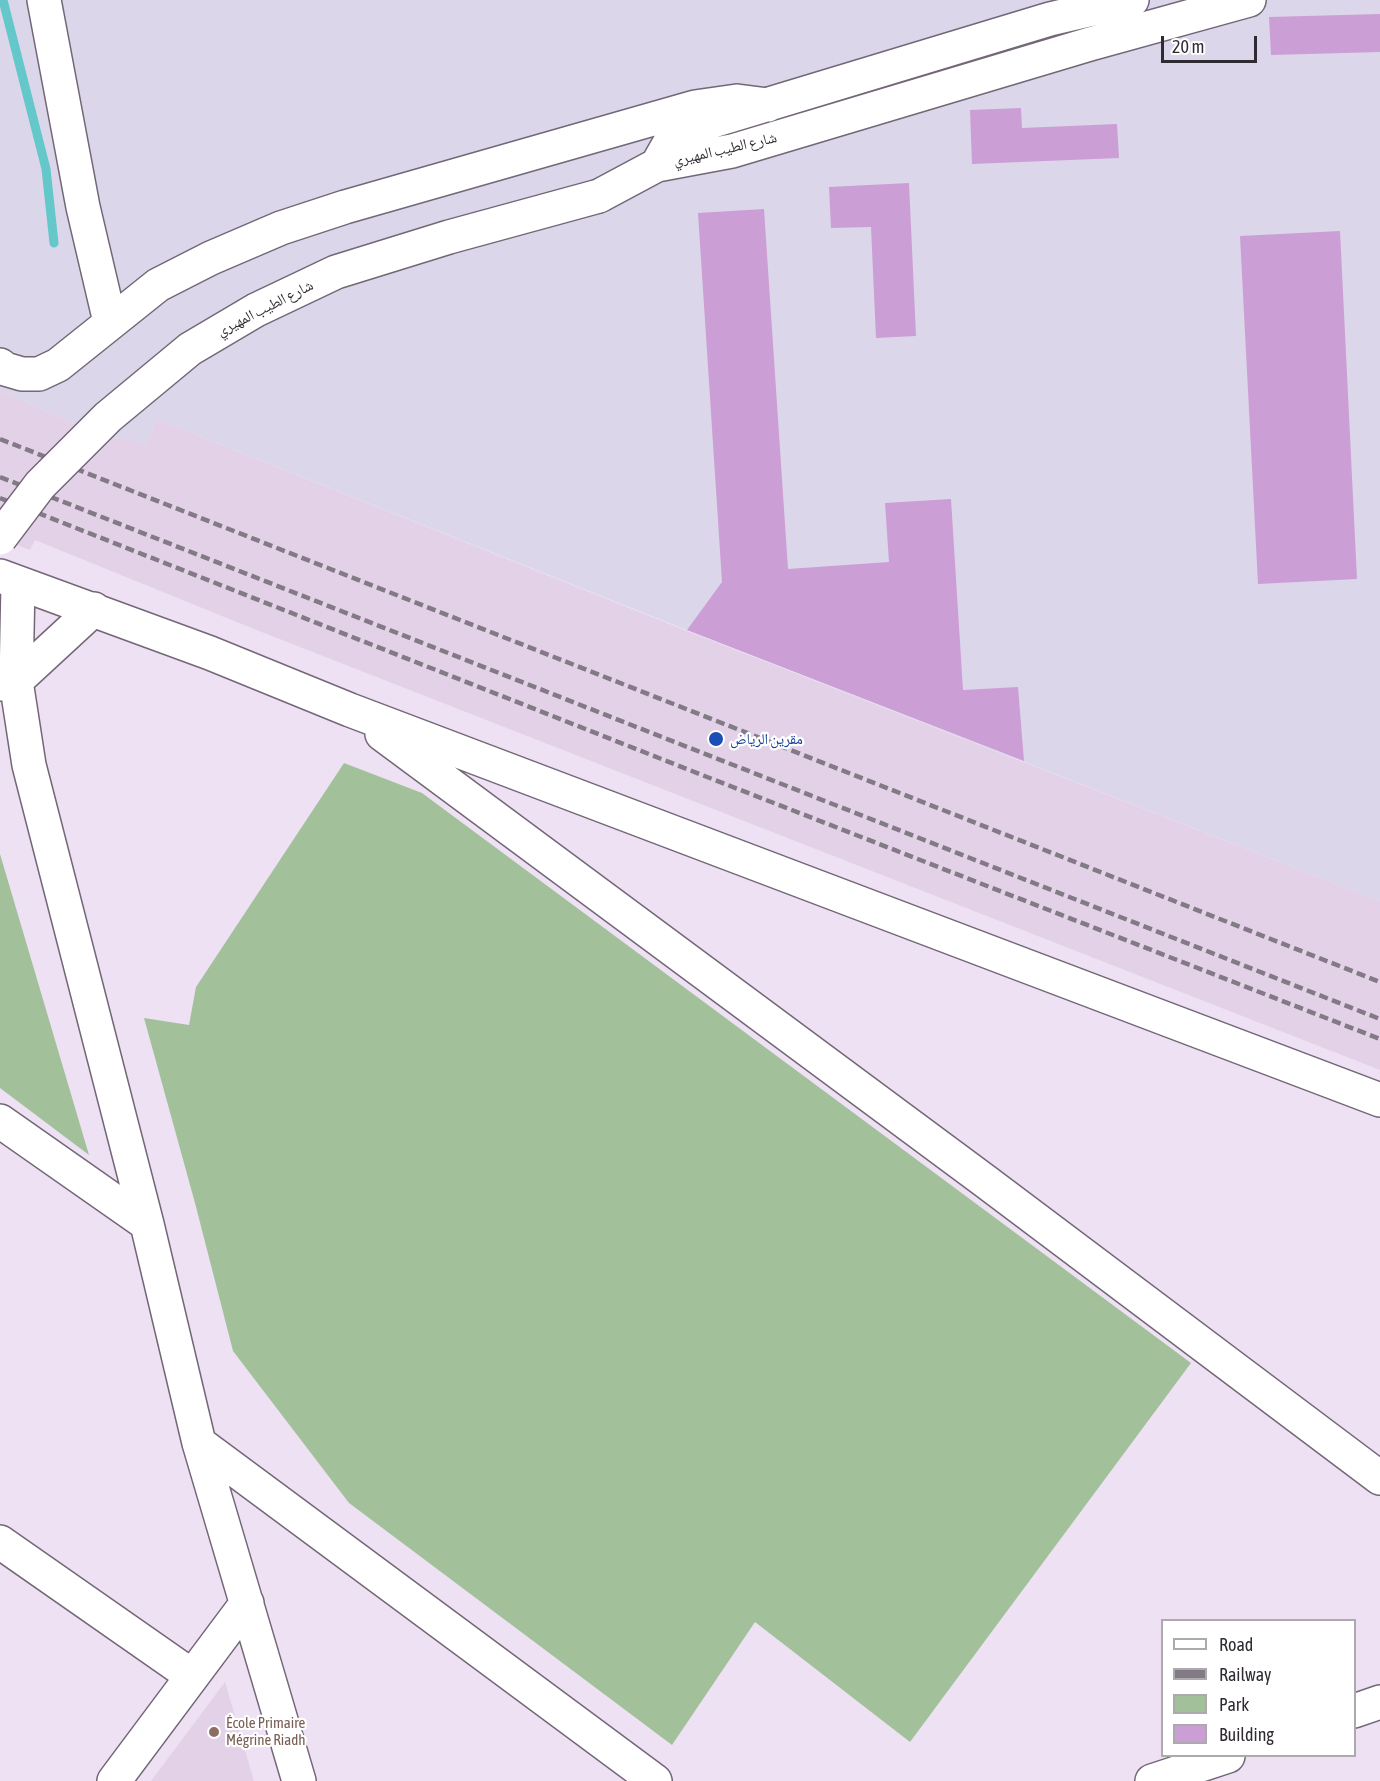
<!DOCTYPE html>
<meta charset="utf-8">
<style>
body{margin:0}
#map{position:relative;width:1380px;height:1781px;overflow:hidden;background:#eee1f3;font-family:"Asap Condensed",sans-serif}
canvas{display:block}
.legend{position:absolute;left:1161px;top:1619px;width:195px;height:138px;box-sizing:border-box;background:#fff;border:2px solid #acaaad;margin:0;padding:8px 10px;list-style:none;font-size:18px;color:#302b32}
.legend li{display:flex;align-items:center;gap:12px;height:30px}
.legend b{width:30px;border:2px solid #acaaad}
.scale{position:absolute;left:1161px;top:36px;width:96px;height:27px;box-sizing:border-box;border:3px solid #302b32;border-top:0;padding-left:8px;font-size:18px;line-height:21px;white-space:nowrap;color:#302b32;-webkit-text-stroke:4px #fff;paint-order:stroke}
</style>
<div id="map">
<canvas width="1380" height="1781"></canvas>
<ul class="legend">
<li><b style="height:8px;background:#fff"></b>Road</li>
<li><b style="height:8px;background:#827a85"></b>Railway</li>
<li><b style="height:16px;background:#a2c19b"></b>Park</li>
<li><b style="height:16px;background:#cb9ed6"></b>Building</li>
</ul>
<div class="scale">20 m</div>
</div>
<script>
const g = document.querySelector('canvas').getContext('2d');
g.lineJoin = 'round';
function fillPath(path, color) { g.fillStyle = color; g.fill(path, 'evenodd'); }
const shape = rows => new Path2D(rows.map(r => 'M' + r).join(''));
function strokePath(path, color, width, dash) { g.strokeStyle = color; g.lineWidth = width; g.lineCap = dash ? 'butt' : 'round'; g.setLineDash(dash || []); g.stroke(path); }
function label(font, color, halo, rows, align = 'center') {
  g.font = font + ' "Asap Condensed","Noto Naskh Arabic",sans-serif'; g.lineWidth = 4.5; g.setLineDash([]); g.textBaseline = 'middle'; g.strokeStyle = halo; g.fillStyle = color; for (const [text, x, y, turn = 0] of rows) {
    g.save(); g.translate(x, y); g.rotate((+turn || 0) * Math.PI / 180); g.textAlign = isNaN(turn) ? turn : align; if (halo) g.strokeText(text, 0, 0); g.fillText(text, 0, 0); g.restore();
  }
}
const built = shape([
 [0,391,108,438,128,439,146,445,157,419,687,631,1380,901,1380,1070,254,629,35,540,30,550,0,538],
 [225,1682,254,1781,151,1781]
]);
const industrial = shape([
 [0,0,1380,0,1380,901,687,630,157,419,146,445,128,439,108,438,0,391]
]);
const green = shape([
 [344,763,422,793,1191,1363,910,1742,755,1622,672,1745,349,1503,233,1351,195,1203,144,1018,189,1025,196,987],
 [0,854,89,1155,0,1088]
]);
const stream = shape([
 [3,0,46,169,54,243]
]);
const building = shape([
 [1380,14,1380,52,1271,55,1269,17],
 [1021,108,1022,128,1117,124,1119,158,972,164,970,110],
 [909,183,916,336,876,338,871,227,831,228,829,187],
 [764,209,788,569,889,562,885,503,951,499,963,690,1018,687,1024,761,687,630,722,582,698,213],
 [1340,231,1357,579,1258,584,1240,236]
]);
const minor = shape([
 [44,0,83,207,110,322],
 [657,165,673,137,713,121,1050,19,1132,0],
 [599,196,657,165,732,151,1090,44,1249,0],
 [0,365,5,369,22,374,39,374,58,365,158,285,211,258,281,228,345,207,695,107,737,101,768,105],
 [0,576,210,653,350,710,1380,1100],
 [18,584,16,681,29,765,147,1224,199,1443,299,1781],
 [2,684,16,681,94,609],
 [382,734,985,1181,1380,1478],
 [0,1121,147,1224],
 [199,1443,655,1781],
 [0,1542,192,1676],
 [1354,1711,1380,1702],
 [114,1781,247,1603],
 [1152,1781,1228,1756]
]);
const rail = shape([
 [0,439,1380,982],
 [0,477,1380,1019],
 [0,498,702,775,1380,1039]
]);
const minorBridge = shape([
 [0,538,40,485,108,417,190,349,256,310,336,272,449,237,599,196]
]);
const markers = [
 [716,739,8,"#1a4fb4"],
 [214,1732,6,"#8d6e63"]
];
const streetNames = [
 ["شارع الطيب المهيري",725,149,-13],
 ["شارع الطيب المهيري",265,308,-27]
];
const transitNames = [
 ["مقرين الرياض",730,739]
];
const educationNames = [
 ["École Primaire",226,1723],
 ["Mégrine Riadh",226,1740]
];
fillPath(built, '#e3d1e8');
fillPath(industrial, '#dcd6ea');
fillPath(green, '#a2c19b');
strokePath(stream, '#64c7ca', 9);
fillPath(building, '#cb9ed6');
strokePath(minor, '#736777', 36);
strokePath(minor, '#fff', 33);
strokePath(rail, '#827a85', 4.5, [9, 4.5]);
strokePath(minorBridge, '#736777', 36, []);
strokePath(minorBridge, '#fff', 33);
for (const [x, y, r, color] of markers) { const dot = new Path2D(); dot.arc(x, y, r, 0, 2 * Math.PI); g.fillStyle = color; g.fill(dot); strokePath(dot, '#fff', 2); }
label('15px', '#302b32', '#fff', streetNames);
label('15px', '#164399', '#fff', transitNames, 'left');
label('15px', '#785e54', '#fff', educationNames, 'left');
</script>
